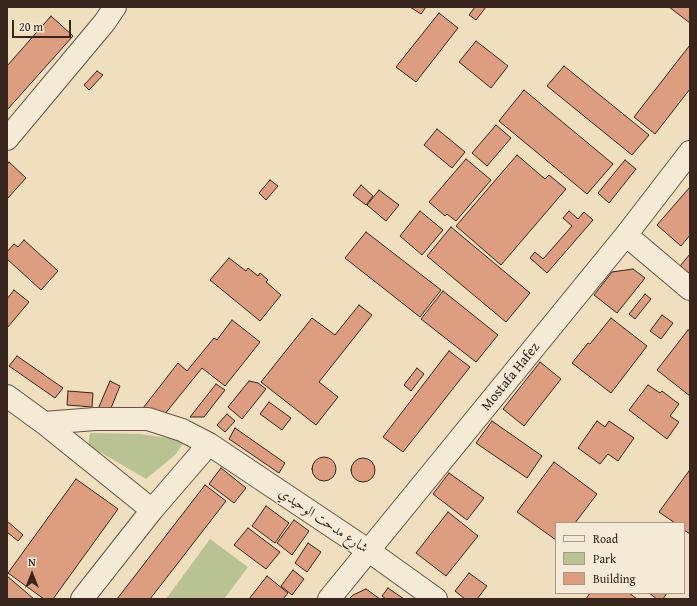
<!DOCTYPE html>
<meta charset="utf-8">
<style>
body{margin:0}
#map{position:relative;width:697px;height:606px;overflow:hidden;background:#f0dfbf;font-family:"Gentium Book Plus",serif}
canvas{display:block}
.frame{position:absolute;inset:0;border:8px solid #37251e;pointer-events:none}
.legend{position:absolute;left:555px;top:522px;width:130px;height:72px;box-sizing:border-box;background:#f5ead5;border:1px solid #a99b8c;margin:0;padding:5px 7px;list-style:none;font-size:12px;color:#37251e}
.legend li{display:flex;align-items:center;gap:8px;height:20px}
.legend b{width:20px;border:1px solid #a99b8c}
.north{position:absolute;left:12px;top:554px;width:40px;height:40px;-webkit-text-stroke:3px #f5ead5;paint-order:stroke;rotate:0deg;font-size:11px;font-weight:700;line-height:16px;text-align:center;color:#37251e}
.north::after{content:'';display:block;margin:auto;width:14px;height:18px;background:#37251e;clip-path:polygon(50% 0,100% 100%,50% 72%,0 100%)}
.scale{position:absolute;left:12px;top:20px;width:59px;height:18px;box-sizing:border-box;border:2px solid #37251e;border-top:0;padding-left:5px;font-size:12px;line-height:14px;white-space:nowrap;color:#37251e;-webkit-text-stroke:3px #f5ead5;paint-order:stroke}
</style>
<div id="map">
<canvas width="697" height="606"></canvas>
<div class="frame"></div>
<ul class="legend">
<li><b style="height:5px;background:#f5ead5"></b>Road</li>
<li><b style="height:11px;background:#b8c292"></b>Park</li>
<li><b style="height:11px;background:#dc9d80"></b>Building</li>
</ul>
<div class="north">N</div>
<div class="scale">20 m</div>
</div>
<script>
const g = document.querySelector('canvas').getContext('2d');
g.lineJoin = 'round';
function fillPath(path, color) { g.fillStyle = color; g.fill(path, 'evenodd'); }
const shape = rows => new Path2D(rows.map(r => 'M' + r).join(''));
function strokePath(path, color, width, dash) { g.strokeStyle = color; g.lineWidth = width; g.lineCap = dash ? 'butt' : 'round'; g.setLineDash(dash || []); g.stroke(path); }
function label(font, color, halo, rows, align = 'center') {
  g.font = font + ' "Gentium Book Plus",Amiri,serif'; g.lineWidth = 3; g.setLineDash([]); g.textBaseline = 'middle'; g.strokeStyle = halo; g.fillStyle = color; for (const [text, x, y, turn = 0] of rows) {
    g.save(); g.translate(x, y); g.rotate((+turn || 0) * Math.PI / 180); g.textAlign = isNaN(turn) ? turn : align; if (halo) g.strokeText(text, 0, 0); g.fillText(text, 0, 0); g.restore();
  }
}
const green = shape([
 [90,433,141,434,185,441,175,455,146,479,88,445],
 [210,539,248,567,224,599,166,599]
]);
const building = shape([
 [410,7,426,7,421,14,410,7],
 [475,7,486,7,476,20,469,15,475,7],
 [669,7,690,7,690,23,669,7],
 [439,13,458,28,416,82,396,67,439,13],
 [51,16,73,36,7,110,7,66,51,16],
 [476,41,508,66,491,88,459,62,476,41],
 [690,45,690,89,655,134,634,117,690,45],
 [564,66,649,135,632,155,547,86,564,66],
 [97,71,103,75,89,90,84,85,97,71],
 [524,90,613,164,587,194,499,121,524,90],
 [496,125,511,138,487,166,472,153,496,125],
 [437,129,465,152,452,168,424,145,437,129],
 [517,155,545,179,549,175,566,189,501,265,456,226,517,155],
 [466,159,491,180,456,221,447,214,445,216,429,202,466,159],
 [625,160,636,169,609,203,598,193,625,160],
 [9,162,26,178,7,199,7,165,9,162],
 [270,180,278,186,266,200,259,193,270,180],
 [361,185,373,196,366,205,353,195,361,185],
 [690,187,690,235,681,246,657,225,690,187],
 [379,190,399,205,386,221,367,205,379,190],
 [420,211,443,230,422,255,400,236,420,211],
 [569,211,578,219,584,212,593,220,547,273,530,258,535,252,543,259,572,226,563,218,569,211],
 [451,227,530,293,506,322,427,256,451,227],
 [366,232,441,290,420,317,345,258,366,232],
 [24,240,58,271,41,290,7,259,7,252,14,244,18,247,24,240],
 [690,254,690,274,680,266,690,254],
 [229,258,246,271,248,268,258,276,260,273,268,280,266,282,281,295,260,321,210,280,229,258],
 [633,269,645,278,617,313,594,295,612,272,633,269],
 [14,290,29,302,7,328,7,299,14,290],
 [443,291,498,335,476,362,421,319,443,291],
 [645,294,651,299,635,319,629,314,645,294],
 [359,305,372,315,319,382,338,397,316,425,261,382,312,318,335,335,359,305],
 [662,315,673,323,661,339,650,331,662,315],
 [611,318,647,346,611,393,572,363,588,343,590,344,611,318],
 [232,320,260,342,225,386,202,368,164,415,140,412,178,363,187,371,214,338,217,340,232,320],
 [688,330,690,331,690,396,657,370,688,330],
 [449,351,470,367,403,452,383,437,449,351],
 [17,356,63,388,55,398,9,366,17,356],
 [540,362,561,379,524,426,503,409,540,362],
 [417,368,424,374,411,391,404,385,417,368],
 [110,381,120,386,109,413,98,409,110,381],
 [249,381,258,383,266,389,242,419,228,407,249,381],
 [216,384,225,390,204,417,190,417,216,384],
 [648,385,660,393,662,391,679,404,670,416,679,422,667,439,629,410,648,385],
 [68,391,93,393,92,407,67,405,68,391],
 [269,402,291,418,282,430,260,414,269,402],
 [227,414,235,421,225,432,217,425,227,414],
 [492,421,542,456,527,478,476,443,492,421],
 [597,421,605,427,609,421,634,438,618,461,608,454,600,464,578,448,597,421],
 [235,428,285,463,279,473,229,439,235,428],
 '312 469a12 12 0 1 1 24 0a12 12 0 1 1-24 0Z',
 '351 470a12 12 0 1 1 24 0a12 12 0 1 1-24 0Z',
 [554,462,597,494,575,523,556,523,556,540,517,512,554,462],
 [221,468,246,488,234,503,209,484,221,468],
 [689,471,690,472,690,534,684,530,684,523,675,523,659,512,689,471],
 [449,473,484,498,467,520,433,494,449,473],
 [76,479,118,509,53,599,44,599,8,573,76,479],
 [205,485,226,501,150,599,117,599,205,485],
 [266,506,289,523,275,543,252,526,266,506],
 [448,512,478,536,446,576,416,553,448,512],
 [294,520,309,531,292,555,277,543,294,520],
 [7,521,23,535,18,541,7,532,7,521],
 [248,528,280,552,266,569,234,545,248,528],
 [308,543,321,552,307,572,295,563,308,543],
 [293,570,304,579,292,595,281,586,293,570],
 [469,573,487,586,477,599,465,599,455,591,469,573],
 [7,576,34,599,7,599,7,576],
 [267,576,288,593,283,599,249,599,267,576],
 [388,588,404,599,386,599,382,596,388,588],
 [366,589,380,599,349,599,353,595,366,589],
 [590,593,629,593,637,599,586,599,590,593],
 [649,593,667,593,663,599,657,599,649,593]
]);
const street = shape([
 [7,139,104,23,115,7],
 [626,235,690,289],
 [7,396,44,423,152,510],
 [44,423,95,419,148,419,182,430,209,444,369,551,436,599],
 [82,599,152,510,209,444],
 [329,599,626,235,690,152]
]);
const streetNames = [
 ["Mostafa Hafez",511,377,-51],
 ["شارع مدحت الوحيدي",323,521,34]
];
fillPath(green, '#b8c292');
fillPath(building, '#dc9d80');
strokePath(building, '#37251e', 1);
strokePath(street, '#655446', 24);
strokePath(street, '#f5ead5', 22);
label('14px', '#37251e', '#f5ead5', streetNames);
</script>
